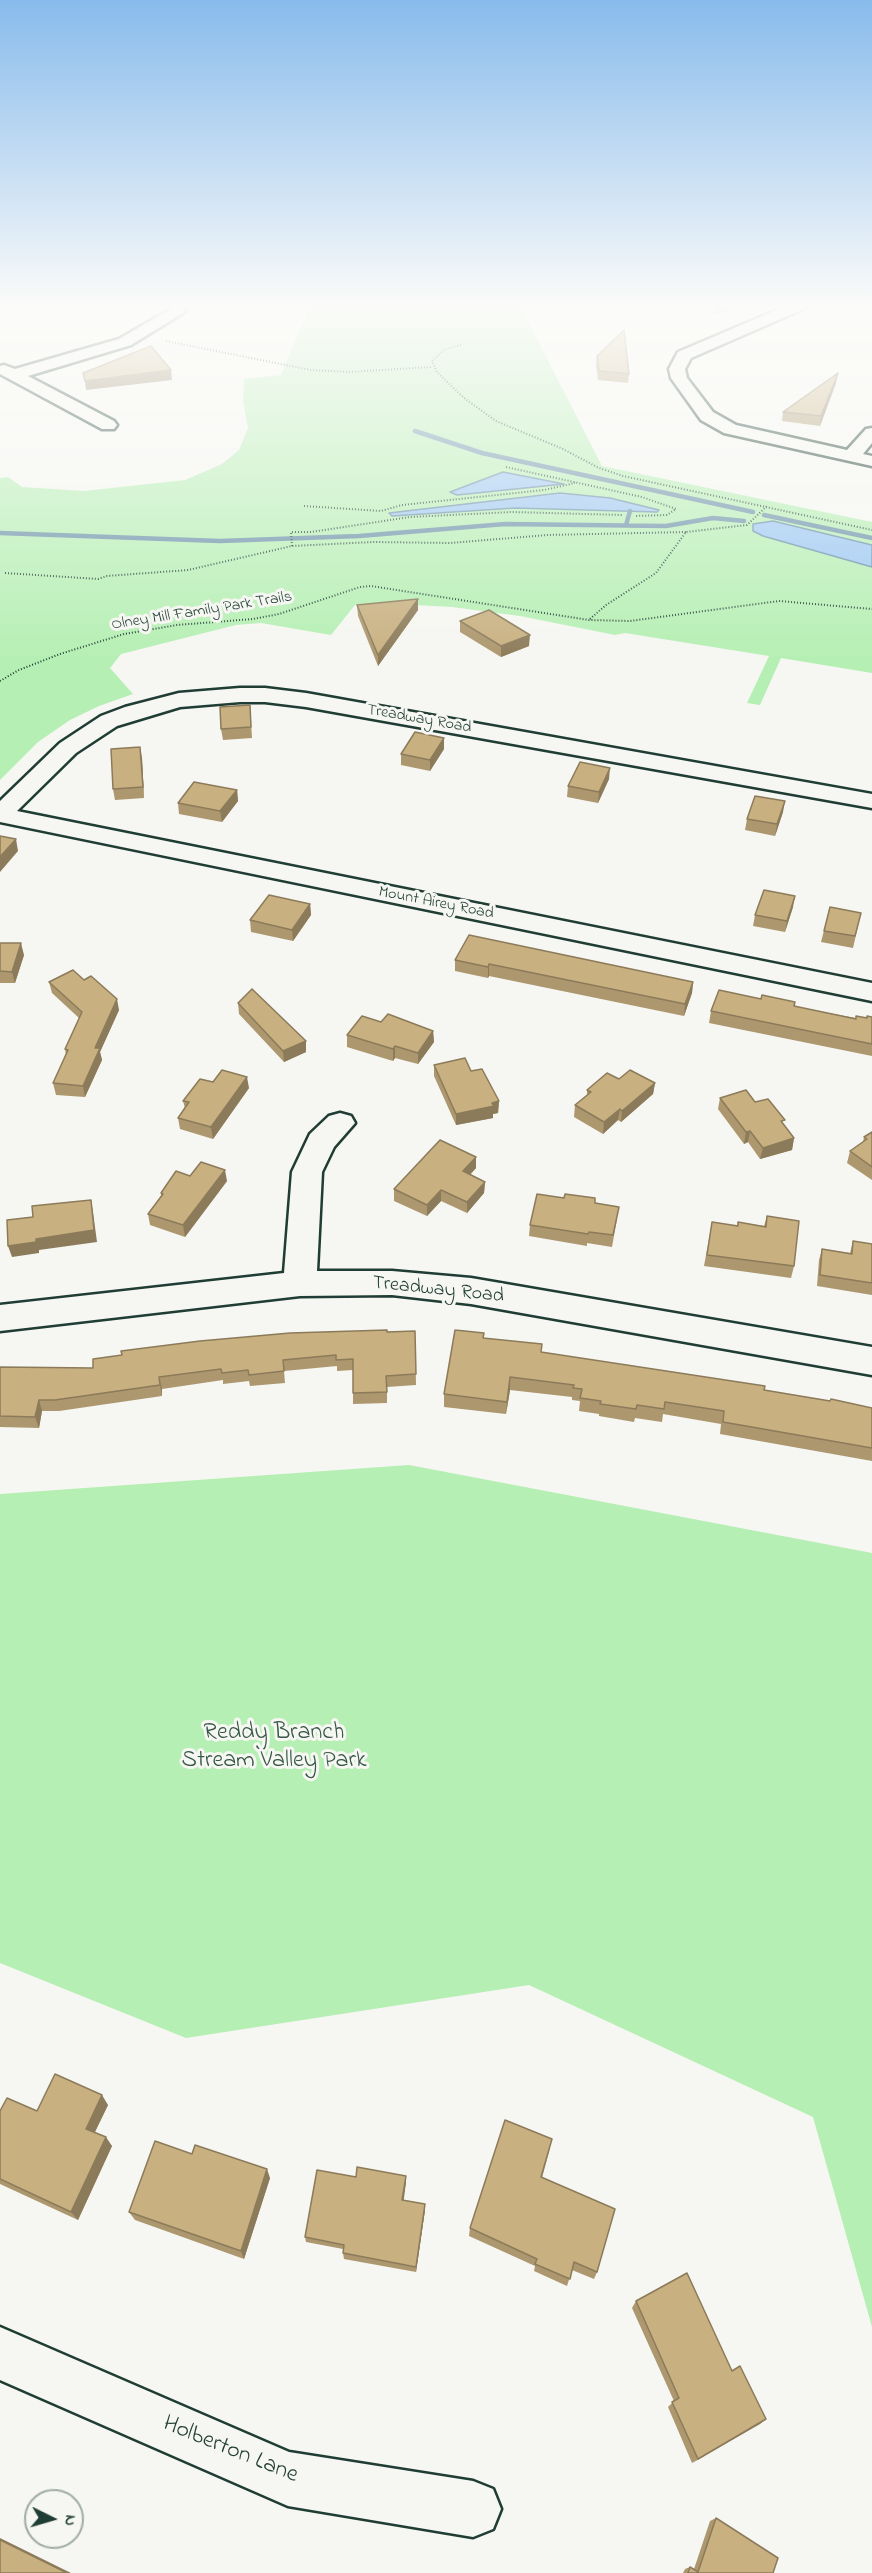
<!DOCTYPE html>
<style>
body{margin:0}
#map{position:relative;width:872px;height:2573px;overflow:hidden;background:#f6f6f2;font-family:"Indie Flower",sans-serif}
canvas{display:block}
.north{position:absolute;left:24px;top:2489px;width:60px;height:60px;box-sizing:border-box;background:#f6f6f2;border:2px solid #a0aca6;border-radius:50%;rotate:95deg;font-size:16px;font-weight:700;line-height:24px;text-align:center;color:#1f3d34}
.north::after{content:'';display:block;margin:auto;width:21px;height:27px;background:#1f3d34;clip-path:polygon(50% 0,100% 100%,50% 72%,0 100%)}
</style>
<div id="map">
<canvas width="872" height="2573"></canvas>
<div class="north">N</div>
</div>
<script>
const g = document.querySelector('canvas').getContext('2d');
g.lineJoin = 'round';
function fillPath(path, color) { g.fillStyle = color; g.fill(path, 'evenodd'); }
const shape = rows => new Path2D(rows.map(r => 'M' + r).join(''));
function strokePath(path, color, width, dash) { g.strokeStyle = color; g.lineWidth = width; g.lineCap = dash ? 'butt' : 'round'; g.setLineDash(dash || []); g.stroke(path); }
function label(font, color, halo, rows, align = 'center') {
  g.font = font + ' "Indie Flower",sans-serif'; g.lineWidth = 6; g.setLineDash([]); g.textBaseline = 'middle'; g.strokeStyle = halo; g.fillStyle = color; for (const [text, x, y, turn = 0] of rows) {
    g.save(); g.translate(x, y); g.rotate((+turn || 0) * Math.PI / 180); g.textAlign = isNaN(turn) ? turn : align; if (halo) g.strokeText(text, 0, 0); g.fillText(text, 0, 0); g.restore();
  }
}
const green = shape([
 [311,304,519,304,602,466,872,522,872,673,781,658,760,705,747,703,769,656,625,633,615,635,520,616,452,607,378,603,355,605,331,635,261,623,236,625,121,654,110,668,133,694,99,706,70,720,38,742,0,780,0,478,8,477,22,487,84,491,185,480,222,464,239,450,248,428,243,401,244,379,281,375],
 [409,1465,872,1553,872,2327,813,2117,529,1985,186,2038,0,1963,0,1494]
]);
const water = shape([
 [503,472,564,484,457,495,450,492,503,472],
 [560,493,610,498,659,510,657,512,515,508,392,516,389,513,560,493],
 [773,521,872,545,872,567,763,536,753,531,753,524,773,521]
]);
const stream = shape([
 [415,431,482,453,753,512],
 [764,515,872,538],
 [626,525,630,511],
 [0,533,220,541,359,536,505,524,666,526,713,518,744,521]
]);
const path = shape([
 [166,341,311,370,349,372,432,367],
 [461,345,445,349,432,361,437,372,464,398,496,421,563,449,599,468,623,476,872,530],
 [506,467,642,497,676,509,667,515,635,516],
 [304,506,381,511,402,505,544,490,575,483],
 [292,546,291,532,311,532,410,517,512,512,623,515],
 [5,573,98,579,107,576,188,570,292,546,373,542,450,543,547,535,686,532],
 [590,619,606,605,656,573,686,532,747,525,767,506],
 [0,681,19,670,60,654,124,634,177,625,253,619,279,614,360,587,371,586,589,620,630,621,779,601,872,609]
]);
const minor = shape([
 [791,304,811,304,808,307,691,358,685,369,687,378,713,412,736,425,847,450,866,429,872,428,872,443,863,454,872,456,872,466,724,433,701,420,671,378,669,369,678,352,791,304],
 [178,305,183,307,186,310,183,313,131,345,28,376,114,421,117,425,114,429,102,429,0,374,0,366,4,365,15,369,119,339,178,305],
 [240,688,265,688,306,693,872,794,872,808,306,707,265,702,240,702,180,707,117,726,76,753,17,811,872,983,872,1001,0,822,0,801,60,743,101,716,125,707,179,693,240,688],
 [340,1113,351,1116,355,1123,334,1147,322,1172,317,1271,392,1271,471,1278,872,1347,872,1375,471,1304,392,1295,300,1296,0,1331,0,1305,284,1273,292,1172,310,1134,329,1116,340,1113],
 [0,2327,289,2452,473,2481,493,2489,501,2509,493,2529,473,2537,288,2506,0,2380,0,2327]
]);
const wall = shape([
 [597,356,629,374,628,383,598,380,596,365],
 [836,383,820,426,782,421,783,412],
 [418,599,418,610,378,666,358,616,357,605],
 [460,621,529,646,501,657,460,632],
 [250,705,252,738,223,740,221,729],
 [444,749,430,771,401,765,401,754],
 [142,758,144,798,115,800,113,789],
 [609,779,598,803,567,797,568,786],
 [237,790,238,801,222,822,179,814,178,803],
 [783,812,775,836,745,830,747,819],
 [310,904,311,915,293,941,251,932,250,920],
 [793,907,785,932,753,926,755,915],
 [830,907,861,913,853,948,821,942],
 [0,943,24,955,15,983,0,983],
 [455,960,693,982,692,993,684,1016,489,976,488,978,455,971],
 [49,982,119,1010,100,1052,102,1060,85,1097,56,1095,53,1083,66,1055,65,1049,79,1018,52,993],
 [238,1003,306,1052,284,1062,239,1014],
 [794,1007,856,1018,867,1018,872,1017,872,1056,709,1023,711,1011],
 [381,1022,433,1031,434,1042,418,1064,395,1058,393,1061,347,1047,347,1035],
 [434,1065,471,1071,499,1101,498,1113,493,1114,493,1118,456,1125,434,1076],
 [619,1079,655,1083,653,1094,621,1122,618,1120,603,1134,574,1117,575,1105,587,1096,587,1090],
 [213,1082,249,1088,213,1139,180,1129,178,1118,185,1108,183,1101],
 [720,1098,755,1102,784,1125,794,1138,792,1150,760,1159,748,1142,744,1144,718,1109],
 [872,1132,872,1180,847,1163,850,1151,863,1142,864,1137],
 [476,1157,476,1168,470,1175,485,1182,484,1193,467,1213,441,1201,427,1216,394,1201,394,1189],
 [190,1176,227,1181,185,1237,150,1225,148,1214,161,1196,161,1193],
 [595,1203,617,1219,612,1247,587,1243,587,1246,529,1236,530,1225],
 [767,1216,794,1266,791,1278,704,1266,712,1222,737,1226,738,1222,764,1226],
 [853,1241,872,1244,872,1295,817,1286,819,1260,822,1249,850,1253],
 [415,1331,416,1385,387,1387,387,1403,353,1404,353,1370,337,1371,337,1366,284,1371,285,1383,250,1386,249,1381,223,1384,223,1380,162,1389,162,1396,59,1411,42,1411,39,1428,0,1427,0,1367,93,1368,387,1332],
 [484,1338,541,1352,764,1390,872,1408,872,1461,720,1434,721,1424,663,1414,662,1422,635,1418,634,1422,599,1416,599,1414,579,1411,580,1401,572,1400,572,1397,510,1390,506,1414,444,1407,444,1394],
 [108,2105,95,2132,112,2146,78,2220,0,2184,0,2111,37,2111],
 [550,2148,542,2178,597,2272,594,2279,572,2270,567,2286,534,2271,535,2266,469,2236,470,2228],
 [192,2154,270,2178,244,2259,135,2220,129,2212],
 [406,2176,406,2182,403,2200,425,2204,425,2210,416,2272,344,2259,343,2253,343,2249,306,2242,305,2237,356,2177],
 [636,2301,732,2371,766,2419,692,2463,668,2407,674,2401,632,2308],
 [716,2518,773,2573,683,2573,685,2569,690,2567,694,2569,710,2521]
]);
const shadedWall = shape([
 [532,304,569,304,532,307],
 [721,304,744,304,715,315,716,306],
 [171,370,172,380,86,390,85,381],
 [838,373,836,383,820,426,821,416],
 [418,599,418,610,378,666,378,655],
 [530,635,529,646,501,657,501,646],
 [444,738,444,749,430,771,430,760],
 [140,747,142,758,144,798,143,787],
 [610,768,609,779,598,803,599,792],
 [237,790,238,801,222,822,220,811],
 [785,801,783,812,775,836,777,824],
 [16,839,18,851,0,872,0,857],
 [795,896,793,907,785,932,787,921],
 [310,904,311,915,293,941,292,930],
 [21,943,24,955,15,983,12,972],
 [489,964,489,976,488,978,488,967],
 [693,982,692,993,684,1016,685,1004],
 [117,999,119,1010,100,1052,102,1060,85,1097,83,1086,95,1048],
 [433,1031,434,1042,418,1064,418,1053],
 [306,1041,306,1052,284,1062,283,1051],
 [395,1046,395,1058,393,1061,393,1049],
 [247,1077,249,1088,213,1139,211,1127],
 [655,1083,653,1094,621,1122,622,1111],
 [499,1101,498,1113,493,1114,493,1118,456,1125,456,1114],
 [620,1109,618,1120,603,1134,604,1122],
 [750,1131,748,1142,744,1144,746,1132],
 [794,1138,792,1150,760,1159,763,1148],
 [476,1157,476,1168,462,1183,463,1171],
 [225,1170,227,1181,185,1237,183,1225],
 [485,1182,484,1193,467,1213,467,1202],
 [441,1190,441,1201,427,1216,427,1205],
 [91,1200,93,1212,97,1242,39,1250,39,1253,12,1257,8,1246,36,1239],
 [159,1377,162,1389,162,1396,160,1385],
 [510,1377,510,1390,506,1414,507,1402],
 [39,1400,42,1411,39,1428,35,1417],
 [102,2095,108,2105,92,2138,86,2129],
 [106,2137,112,2146,78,2220,71,2212],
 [267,2169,270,2178,244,2259,241,2251],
 [406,2176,406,2182,403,2206,402,2200],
 [425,2204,425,2210,416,2272,416,2267],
 [766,2419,760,2424,692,2463,698,2459],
 [0,2538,71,2573,67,2573,0,2540]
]);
const building = shape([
 [624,330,629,374,599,371,597,356,624,330],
 [151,346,171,370,85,381,83,373,151,346],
 [838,373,821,416,783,412,838,373],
 [418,599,378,655,357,605,418,599],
 [489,610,530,635,501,646,460,621,489,610],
 [250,705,251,727,221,729,220,707,250,705],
 [415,732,444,738,430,760,401,754,415,732],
 [140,747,143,787,113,789,111,749,140,747],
 [580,762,610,768,599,792,568,786,580,762],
 [194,782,237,790,220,811,178,803,194,782],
 [755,796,785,801,777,824,747,819,755,796],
 [0,836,16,839,0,857,0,836],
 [764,890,795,896,787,921,755,915,764,890],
 [269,895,310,904,292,930,250,920,269,895],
 [830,907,861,913,855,936,824,931,830,907],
 [469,935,693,982,685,1004,489,964,488,967,455,960,469,935],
 [0,943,21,943,12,972,0,971,0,943],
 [73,970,84,980,91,976,117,999,95,1048,100,1048,83,1086,53,1083,68,1050,65,1049,82,1012,49,982,73,970],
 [252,989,306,1041,283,1051,238,1003,252,989],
 [719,990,761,999,762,995,795,1002,794,1006,856,1019,856,1016,867,1018,867,1016,872,1017,872,1044,711,1011,719,990],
 [388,1014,433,1031,418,1053,395,1046,393,1049,347,1035,362,1016,381,1022,388,1014],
 [465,1058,471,1071,482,1069,499,1101,492,1103,494,1106,456,1114,434,1065,465,1058],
 [222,1070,247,1077,211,1127,178,1118,189,1102,183,1101,200,1079,213,1082,222,1070],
 [630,1070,655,1083,622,1111,620,1109,604,1122,575,1105,591,1092,587,1090,607,1073,619,1079,630,1070],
 [746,1090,755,1102,768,1099,785,1120,781,1121,794,1138,763,1148,750,1131,746,1132,720,1098,746,1090],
 [872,1132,872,1167,850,1151,867,1139,864,1137,872,1132],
 [440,1140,476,1157,463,1171,485,1182,467,1202,441,1190,427,1205,394,1189,440,1140],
 [201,1162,225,1170,183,1225,148,1214,163,1194,161,1193,176,1171,190,1176,201,1162],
 [537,1194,564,1198,565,1194,595,1198,595,1203,619,1207,613,1235,589,1232,588,1234,530,1225,537,1194],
 [91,1200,94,1230,36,1239,36,1242,8,1246,7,1220,33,1217,32,1206,91,1200],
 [767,1216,799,1221,794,1266,707,1255,712,1222,738,1226,738,1222,766,1227,767,1216],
 [853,1241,872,1244,872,1283,820,1275,822,1249,852,1254,853,1241],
 [387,1330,387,1332,415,1331,416,1374,386,1376,387,1392,353,1393,353,1359,336,1360,336,1355,283,1360,284,1371,249,1375,248,1370,222,1373,221,1369,159,1377,160,1385,55,1400,39,1400,35,1417,0,1416,0,1367,93,1368,93,1359,122,1355,121,1351,200,1341,290,1333,387,1330],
 [455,1330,484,1333,483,1338,542,1344,541,1352,765,1386,764,1390,830,1401,831,1399,872,1408,872,1448,723,1422,724,1411,665,1402,664,1409,637,1405,636,1409,600,1404,601,1401,580,1398,582,1389,573,1388,574,1385,510,1377,507,1402,444,1394,455,1330],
 [55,2074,102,2095,86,2129,106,2137,71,2212,0,2179,0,2111,7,2098,37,2111,55,2074],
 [505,2120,552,2139,541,2177,615,2209,597,2272,574,2262,570,2279,535,2264,537,2259,470,2228,505,2120],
 [155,2141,192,2154,195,2145,267,2169,241,2251,129,2212,155,2141],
 [357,2167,406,2176,402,2200,425,2204,416,2267,343,2253,344,2245,305,2237,317,2170,356,2177,357,2167],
 [687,2273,732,2371,740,2366,766,2419,698,2459,672,2402,679,2398,636,2301,687,2273],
 [716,2518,778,2558,773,2573,688,2573,690,2567,698,2572,716,2518],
 [0,2540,67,2573,0,2573,0,2540]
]);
const farStreetnames = [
 ["Olney Mill Family Park Trails",202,612,-9],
 ["Treadway Road",419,720,10],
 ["Mount Airey Road",436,904,11]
];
const streetNames = [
 ["Treadway Road",438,1291,6]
];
const nearParknames = [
 ["Reddy Branch",274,1734],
 ["Stream Valley Park",274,1762]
];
const nearStreetnames = [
 ["Holberton Lane",230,2451,22]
];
fillPath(green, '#b5efb3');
fillPath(water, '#99c6f3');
strokePath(water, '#688fa7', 1.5);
strokePath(stream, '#688fa7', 4.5);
strokePath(minor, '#1f3d34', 5);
strokePath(path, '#1f3d34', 2, [1, 2]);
fillPath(minor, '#f6f6f2');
fillPath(wall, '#ac976e');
fillPath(shadedWall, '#8c7b5a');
fillPath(building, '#c8b080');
strokePath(building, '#8c7b5a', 1.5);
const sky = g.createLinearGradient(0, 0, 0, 664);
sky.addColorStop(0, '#88bbec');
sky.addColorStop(0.46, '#fbfbf9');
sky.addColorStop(1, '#fbfbf900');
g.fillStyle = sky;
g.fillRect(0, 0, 872, 664);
label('16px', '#1f3d34', '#f6f6f2', farStreetnames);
label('20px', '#1f3d34', '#f6f6f2', streetNames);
label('24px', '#365847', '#f6f6f2', nearParknames);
label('24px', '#1f3d34', '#f6f6f2', nearStreetnames);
</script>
